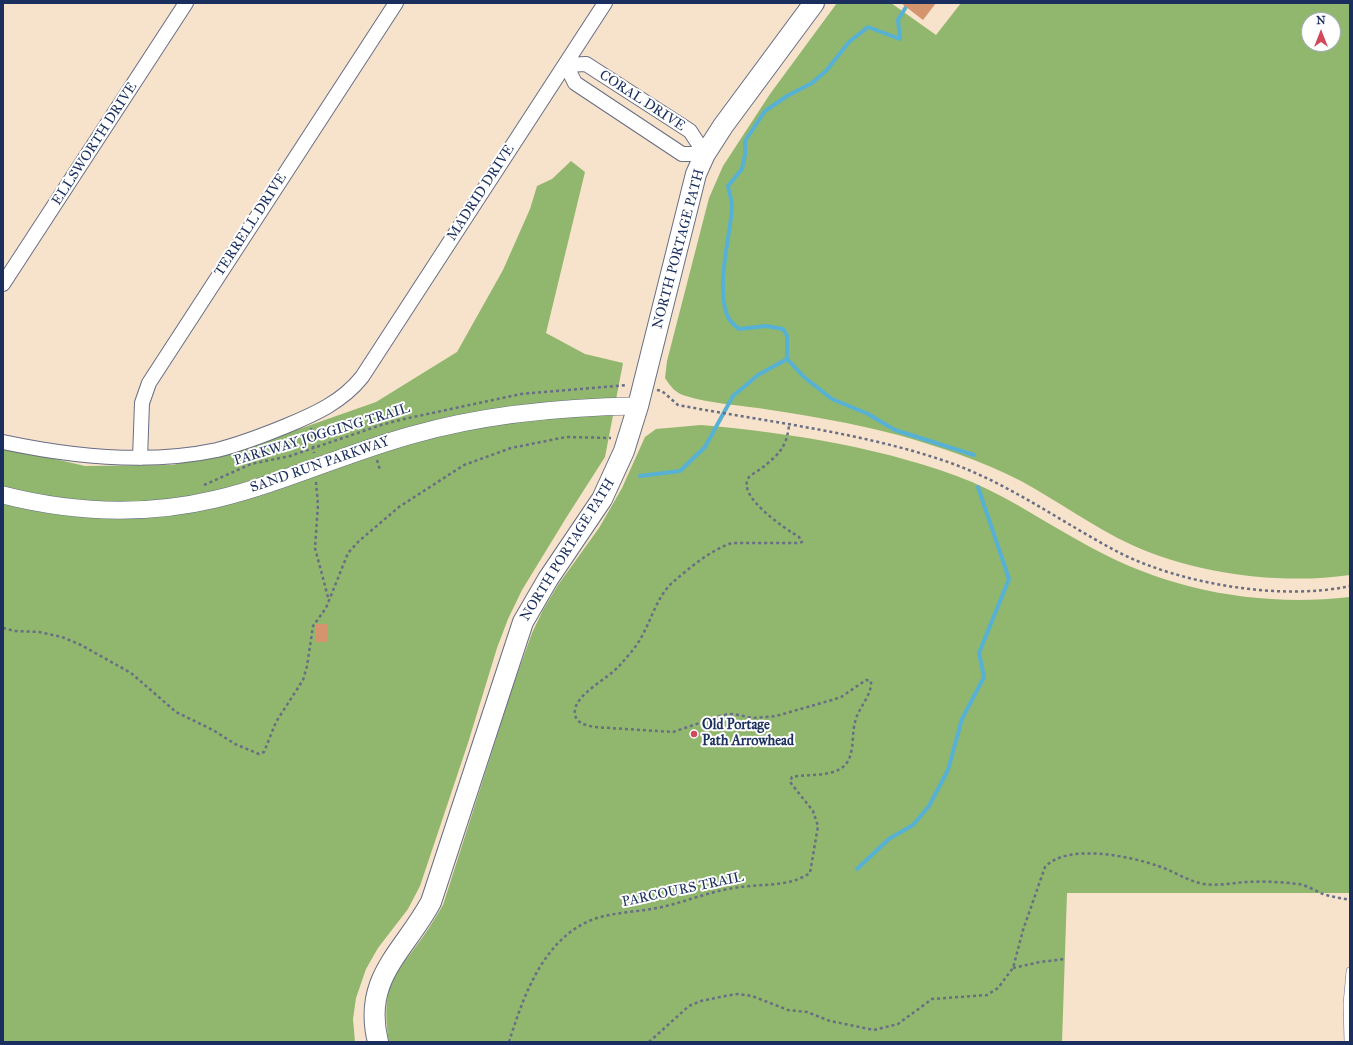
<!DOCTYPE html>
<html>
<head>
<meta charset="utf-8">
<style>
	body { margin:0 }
	#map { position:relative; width:1353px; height:1045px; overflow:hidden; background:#f7e2cb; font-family:"IM FELL Great Primer",serif }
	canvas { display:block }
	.frame { position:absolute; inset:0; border:4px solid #1b2f5e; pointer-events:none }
	.north { position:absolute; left:1301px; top:12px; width:40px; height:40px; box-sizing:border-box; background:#fff; border:1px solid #a4acbf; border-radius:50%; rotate:0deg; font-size:11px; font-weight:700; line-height:16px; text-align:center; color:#1b2f5e }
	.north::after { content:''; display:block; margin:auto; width:14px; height:18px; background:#d1495b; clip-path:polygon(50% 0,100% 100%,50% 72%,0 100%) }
</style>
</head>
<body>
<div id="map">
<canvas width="1353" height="1045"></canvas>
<div class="frame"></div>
<div class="north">N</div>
</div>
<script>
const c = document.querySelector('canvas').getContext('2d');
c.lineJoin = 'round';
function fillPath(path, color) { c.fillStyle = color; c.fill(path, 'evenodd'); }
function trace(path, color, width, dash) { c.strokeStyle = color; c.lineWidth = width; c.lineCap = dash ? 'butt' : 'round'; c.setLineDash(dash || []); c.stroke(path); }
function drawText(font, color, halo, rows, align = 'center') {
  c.font = font + ' "IM FELL Great Primer",serif'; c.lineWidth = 4; c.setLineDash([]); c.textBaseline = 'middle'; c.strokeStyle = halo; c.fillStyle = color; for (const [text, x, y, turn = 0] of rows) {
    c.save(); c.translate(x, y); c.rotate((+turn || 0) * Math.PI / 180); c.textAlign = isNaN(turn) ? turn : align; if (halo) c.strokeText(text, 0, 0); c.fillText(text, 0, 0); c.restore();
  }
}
fillPath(new Path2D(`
	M837,3H891L936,35L961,3H1350V575C1281,585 1195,574 1132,545C1093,527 1058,501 1021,481C982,461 940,447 898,435C853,423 805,415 758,408C735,405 709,403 686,396C675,393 671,387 665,378L667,361L709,198L723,166L770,94ZM1309,20H1333V44H1309Z
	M571,161L585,172L546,333L585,354L623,363L605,457L566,518L522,590L508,619L497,648L468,743L420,886L408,909L378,948L366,969L356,998L353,1019L355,1042H3V447L85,466L173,465L268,440L376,402L457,352L503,270L530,209L537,186L552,179Z
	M701,425C791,433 888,448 972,482C1014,500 1052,527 1092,548C1171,591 1260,607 1350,597V893H1067L1062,1042H389C386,1024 384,1003 391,984C396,971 406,960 414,949C425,935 434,920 443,905L513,686L532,633L543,610L558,585L599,528L622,488L645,437L656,429Z`), '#90b76d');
trace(new Path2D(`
	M906,7L898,20L900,39L868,27L849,42L826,71L812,83L787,96L765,111L745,141V155L742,169L728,186C729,192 732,200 732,207C730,239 716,284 727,315C729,321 734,325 739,329L766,326L783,329L787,336V359L804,377L832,399L868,414L895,430L974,455
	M640,476L680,471L705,447L733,396L758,375L787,359
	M857,869L889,839L913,825L929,806L948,770L962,719L984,677L979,653L1009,579L978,487`), '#57b1d4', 4);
fillPath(new Path2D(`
	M901,3H936L923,20Z
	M315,624H327V642H315Z`), '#d4946e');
const service = new Path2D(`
	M1348,1042L1347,1004L1350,971`);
const minor = new Path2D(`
	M566,65L575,83L682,154H705
	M566,65L586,64L690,131L705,154
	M3,284L186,3
	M3,442C73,457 147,465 217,450C241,444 264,435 286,426C315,414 342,402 362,377L605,3
	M140,458L142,403L149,383L396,3`);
const tertiary = new Path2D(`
	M3,495C74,513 145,516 216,499C283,483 346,453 412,435C485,414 562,407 638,406`);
const secondary = new Path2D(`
	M378,1042C362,978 404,952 431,902L523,622L548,579L602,499L624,451L638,406L696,174L705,154L723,126L814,3`);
trace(service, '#686e84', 8);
trace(minor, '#686e84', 16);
trace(tertiary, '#686e84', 18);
trace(secondary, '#686e84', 22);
trace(new Path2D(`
	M657,390L662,391L678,405C767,422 860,432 945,461C1007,482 1061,522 1118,552C1180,584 1282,601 1350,586
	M311,428L314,453
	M377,460L380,470
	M316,482L318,505L315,548L329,601
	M204,485L251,464L290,456L381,425L404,419L521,394L627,385
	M3,628L15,631L39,632L62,637L81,645L131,673L176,712L213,730L235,744L259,754L264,752L276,722L303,680L307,666L313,626L326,608L348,553L359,541L399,507L464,465L511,448L566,437L611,438
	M1013,968L1040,962L1065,959
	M509,1042C524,994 545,935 597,918C617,912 637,912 657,908C683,903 707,892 734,888C760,883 788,888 810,873L818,826L813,811L790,782L792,777C809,773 840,779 849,759C854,747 852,733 855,722C858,708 872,696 871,681L866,680L841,697L832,700L776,716L753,718L733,714L723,715L673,732L594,727C584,725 573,722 575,709C579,692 609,678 620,665C628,656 637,646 642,636C652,618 657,597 672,583C689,568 711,550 732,543H798L802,542L799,537C786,529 735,496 749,477C752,474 758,471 762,468C779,454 786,448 789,426
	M649,1042L689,1006L701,1001L725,996L738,994L752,996L788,1010L807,1012L830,1021L874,1030L898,1024L932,999L987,995L998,988L1013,968L1023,930L1045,867C1067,843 1130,856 1158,866C1174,871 1187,881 1204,884C1218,886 1232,883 1246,882C1263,881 1281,882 1298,884C1307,885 1315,891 1323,894C1332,897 1341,898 1350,900`), '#686e84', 2.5, [3, 3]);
trace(service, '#fff', 7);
trace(minor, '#fff', 14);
trace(tertiary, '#fff', 17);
trace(secondary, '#fff', 20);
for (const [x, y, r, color] of [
	[694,734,4,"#d1495b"]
]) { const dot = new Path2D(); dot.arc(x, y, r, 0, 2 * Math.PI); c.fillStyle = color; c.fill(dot); trace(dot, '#fff', 1.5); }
drawText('14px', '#1b2f5e', '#fff', [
	["CORAL DRIVE",642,101,33],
	["ELLSWORTH DRIVE",95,144,-57],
	["MADRID DRIVE",481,193,-57],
	["TERRELL DRIVE",251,225,-57],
	["NORTH PORTAGE PATH",679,249,-75],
	["PARKWAY JOGGING TRAIL",322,435,-17],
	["SAND RUN PARKWAY",320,465,-19],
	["NORTH PORTAGE PATH",568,550,-58],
	["PARCOURS TRAIL",683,890,-12]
]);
drawText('bold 14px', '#1b2f5e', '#fff', [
	["Old Portage",702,726],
	["Path Arrowhead",702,742]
], 'left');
</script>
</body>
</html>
